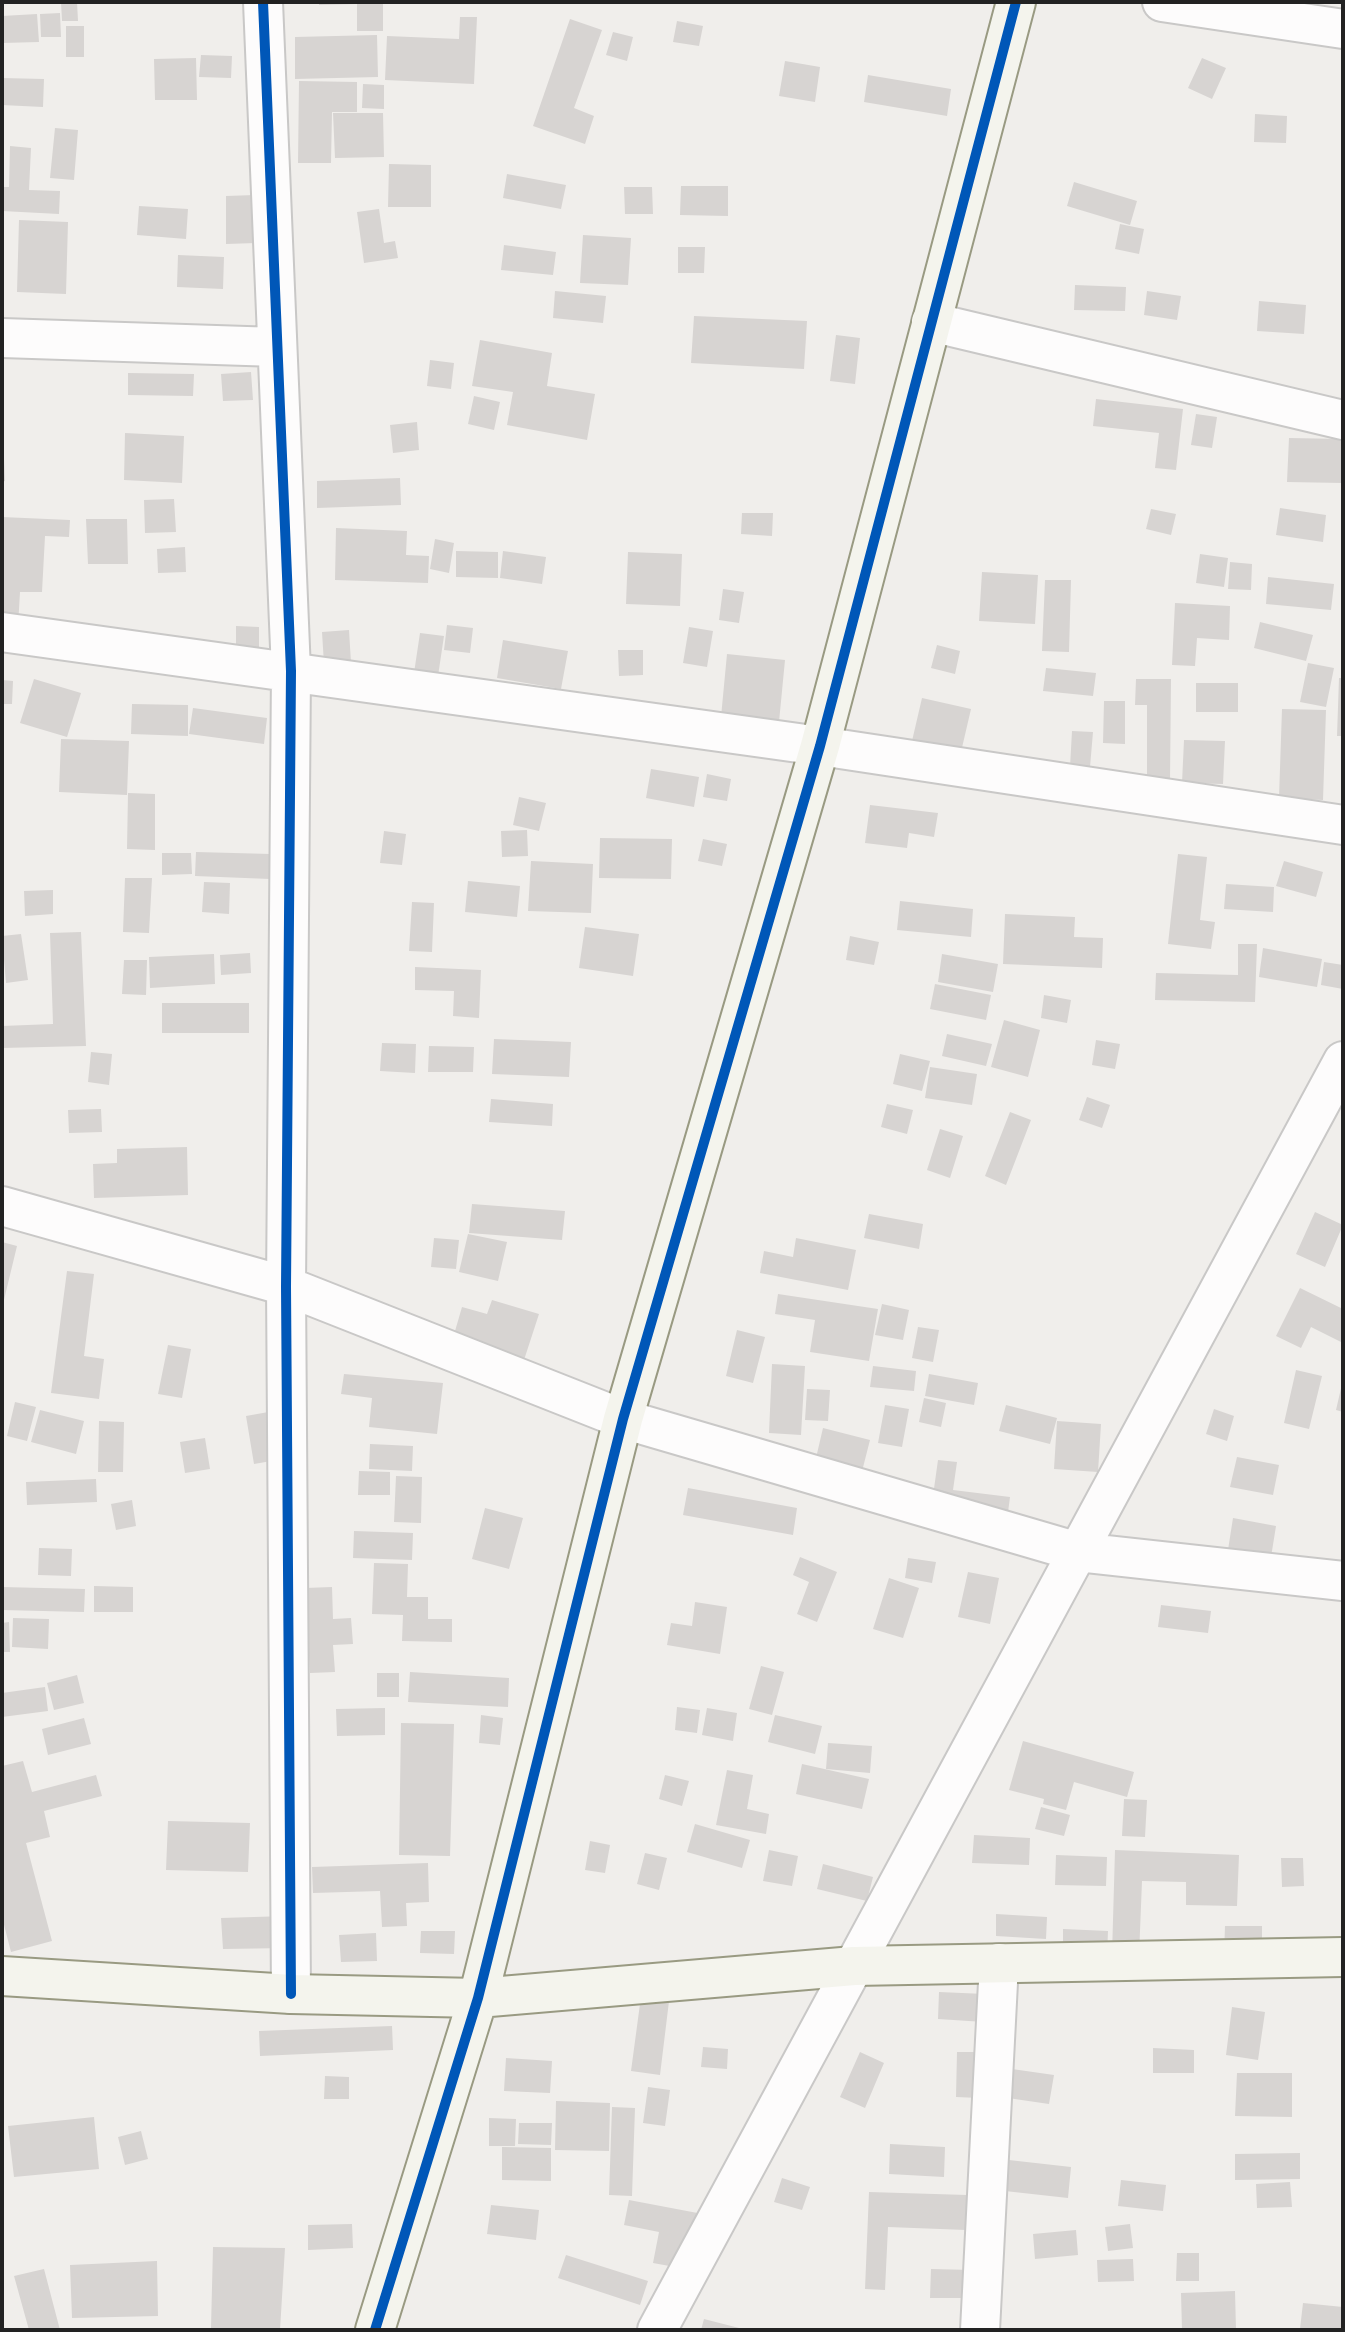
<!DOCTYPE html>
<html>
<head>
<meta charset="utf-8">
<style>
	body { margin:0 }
	#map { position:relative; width:1345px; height:2332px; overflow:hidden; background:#f0eeeb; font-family:"Archivo Narrow",sans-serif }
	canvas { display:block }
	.frame { position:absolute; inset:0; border:4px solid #222; pointer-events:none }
</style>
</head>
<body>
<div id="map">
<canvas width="1345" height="2332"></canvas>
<div class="frame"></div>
</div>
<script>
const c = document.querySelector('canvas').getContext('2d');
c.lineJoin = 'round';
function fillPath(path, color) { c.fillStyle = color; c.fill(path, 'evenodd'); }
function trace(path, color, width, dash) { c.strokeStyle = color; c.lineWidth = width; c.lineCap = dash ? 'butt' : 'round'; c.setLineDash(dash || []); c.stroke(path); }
fillPath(new Path2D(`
	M61,2H77L78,21H62Z
	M319,2H383V31H357V4L319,5Z
	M60,13L61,37H41L40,14Z
	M37,14L39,42L2,43V16Z
	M460,17H477L474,84L385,80L387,36L459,39Z
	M570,19L602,30L574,108L594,116L585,144L533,126Z
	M677,21L703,26L699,46L673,42Z
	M66,26H84V57H66Z
	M613,32L633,37L627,61L606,55Z
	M377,35L378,77L295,79V37Z
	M201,55L232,56L231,78L199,77Z
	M196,58L197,100H155L154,59Z
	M1202,58L1226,68L1212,99L1188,88Z
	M785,61L820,67L815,102L779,96Z
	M868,75L951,89L947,116L864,102Z
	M2,78L44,79L43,107L2,105Z
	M299,81L357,82V112H332L331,163H298Z
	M363,84L384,85V109L362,108Z
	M333,113H383L384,157L335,158Z
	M1255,114L1287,116L1286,143L1254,142Z
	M55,128L78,130L74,180L50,178Z
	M10,146L31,148L29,190L60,191L59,214L2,211V187H9Z
	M389,164L431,165V207H388Z
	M507,174L566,185L561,209L503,198Z
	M1074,182L1137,201L1130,225L1067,206Z
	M681,186H728V216L680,215Z
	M624,187H652L653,214H625Z
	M255,195L256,243L226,244V196Z
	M139,206L188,209L186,239L137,235Z
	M379,209L384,243L395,241L398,258L364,263L357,212Z
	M19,220L68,222L66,294L17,292Z
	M1120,224L1144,229L1139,254L1115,249Z
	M583,235L631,238L628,285L580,283Z
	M504,245L556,252L553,275L501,270Z
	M678,247H705L704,273H678Z
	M178,255L224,257L223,289L177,287Z
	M1075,285L1126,287L1125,311L1074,310Z
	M555,291L606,296L603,323L553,318Z
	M1147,291L1181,296L1177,320L1144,315Z
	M1259,301L1306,305L1304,334L1257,331Z
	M694,316L807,321L804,369L691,363Z
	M836,335L860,338L855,384L830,381Z
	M480,340L552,353L547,386L595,394L587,440L507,425L513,392L472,386Z
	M430,360L454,363L451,389L427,386Z
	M251,372L253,400L223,401L221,374Z
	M128,373L194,374L193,396L128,395Z
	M474,396L500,402L494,430L468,424Z
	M1096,399L1183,409L1176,470L1155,468L1159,433L1093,426Z
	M1196,414L1217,417L1212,448L1191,445Z
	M417,422L419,450L393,453L390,425Z
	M125,433L184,436L182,483L124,480Z
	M1289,438L1343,439V483L1287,482Z
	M2,458H4L5,481L2,482Z
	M400,478L401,505L317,508V481Z
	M174,499L176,532L145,533L144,500Z
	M1280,508L1326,515L1323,542L1276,535Z
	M1151,509L1176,514L1171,535L1146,529Z
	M742,513H773L772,536L741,534Z
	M2,517L70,520L69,537L45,536L42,592H20L18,626L2,625Z
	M86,519H127L128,564H88Z
	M336,528L407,531L406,555L429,556L428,583L335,580Z
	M435,539L454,543L449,573L430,569Z
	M185,547L186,572L158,573L157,549Z
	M456,551L498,552V578L456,577Z
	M503,551L546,557L542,584L500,578Z
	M628,552L682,554L680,606L626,604Z
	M1200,554L1228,558L1224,587L1196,583Z
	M1230,562L1252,564L1251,590L1228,589Z
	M982,572L1038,575L1035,624L979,621Z
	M1268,577L1334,584L1331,610L1266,604Z
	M1045,580H1071L1069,652L1042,651Z
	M723,589L744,592L739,623L719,620Z
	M1175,603L1230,606L1229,640L1197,638L1195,666L1172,665Z
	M1260,622L1313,635L1306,661L1254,648Z
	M447,625L473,628L470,653L444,650Z
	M236,626L259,627V655H236Z
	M689,627L713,631L707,667L683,663Z
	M349,630L351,663L324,664L322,632Z
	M420,633L444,636L438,676L414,673Z
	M503,640L568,651L561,689L497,678Z
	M937,645L960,651L955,674L931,668Z
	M618,650H643V675L619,676Z
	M727,654L785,660L779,722L721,717Z
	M1308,663L1334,668L1326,707L1300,702Z
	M1046,668L1096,673L1093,696L1043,691Z
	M1339,678H1343V736H1337Z
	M34,679L81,693L67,737L20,723Z
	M1136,679H1171L1170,780L1147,779V705H1135Z
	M2,680L13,681L12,704H2Z
	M1196,683H1238V712H1196Z
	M922,698L971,709L961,752L912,741Z
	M1104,701H1125V744L1103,743Z
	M132,704L188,705V736L131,734Z
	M193,708L267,718L264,744L189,734Z
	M1282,709L1326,710L1323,800L1279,798Z
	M1072,731L1093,732L1090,767H1070Z
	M61,739L129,741L127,795L59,792Z
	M1184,740L1225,741L1223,784L1182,783Z
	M651,769L699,777L694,807L646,798Z
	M707,774L731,779L727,801L703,797Z
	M128,793L155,794V850L127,849Z
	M519,797L546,803L539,831L513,825Z
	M870,805L938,813L934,837L909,833L907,848L865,843Z
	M527,830L528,856L502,857L501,831Z
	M384,831L406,834L402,865L380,863Z
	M600,838L672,839L671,879L599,878Z
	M703,839L727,844L722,866L698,861Z
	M196,852L271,854L270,879L195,876Z
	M162,853H191L192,874L162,875Z
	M1178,854L1207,857L1200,920L1215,922L1211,949L1168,944Z
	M531,861L593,864L591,913L528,911Z
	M1284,861L1323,872L1316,897L1276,886Z
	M125,878H152L149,933L123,932Z
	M468,881L520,886L517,917L465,912Z
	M204,882L230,883L229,914L202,912Z
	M1226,884L1274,887L1273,912L1224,909Z
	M53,890V914L25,916L24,891Z
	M900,901L973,909L971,937L897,930Z
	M412,902L434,903L432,952L409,951Z
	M1005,914L1075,917L1074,937L1103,938L1102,968L1003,964Z
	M585,927L639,934L633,976L579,968Z
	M81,932L86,1046L2,1048V1026L53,1024L50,933Z
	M21,934L28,980L6,983L2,936Z
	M850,936L879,942L874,965L846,960Z
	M1238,944H1257L1255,1002L1155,1000L1156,973L1238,975Z
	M1263,948L1322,959L1317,987L1259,977Z
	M250,953L251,973L221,975L220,955Z
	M214,954L215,984L150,988L149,957Z
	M942,954L998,964L993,992L938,982Z
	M124,960H147L146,995L122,994Z
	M1324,962L1343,965V989L1321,985Z
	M415,967L481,970L479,1018L453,1016L454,991L415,990Z
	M935,984L991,995L986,1020L930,1009Z
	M1044,995L1071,1000L1067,1023L1041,1018Z
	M162,1003H249V1033H162Z
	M1004,1020L1040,1030L1028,1077L991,1067Z
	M947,1034L992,1044L986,1066L942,1056Z
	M494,1039L571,1042L569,1077L492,1074Z
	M1096,1040L1120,1044L1115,1069L1092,1065Z
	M382,1043L416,1044L415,1073L380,1071Z
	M429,1046L474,1047L473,1072H428Z
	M91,1052L112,1054L109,1085L88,1082Z
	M900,1054L930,1061L922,1091L893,1084Z
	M930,1067L977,1074L972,1105L925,1098Z
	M1087,1097L1110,1105L1102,1128L1079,1120Z
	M491,1099L553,1104L552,1126L489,1122Z
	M887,1104L913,1110L907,1134L881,1127Z
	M101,1109L102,1132L69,1133L68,1110Z
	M1010,1112L1031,1120L1006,1185L985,1176Z
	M940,1129L963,1136L950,1178L927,1170Z
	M187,1147L188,1195L94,1198L93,1164L117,1163V1149Z
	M472,1204L565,1211L562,1240L469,1233Z
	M1315,1212L1343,1225L1325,1267L1296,1254Z
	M869,1214L923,1224L919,1249L864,1238Z
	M468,1234L507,1242L498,1281L459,1272Z
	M434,1238L459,1240L456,1269L431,1267Z
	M796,1238L856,1250L848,1290L760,1273L764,1251L793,1257Z
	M2,1242L17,1246L3,1304H2Z
	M67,1271L94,1274L84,1356L104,1359L99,1399L51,1393Z
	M1300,1288L1343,1309V1343L1311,1327L1301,1348L1276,1336Z
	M778,1294L878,1309L869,1361L810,1352L815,1320L775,1314Z
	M492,1300L539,1314L524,1360L453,1338L462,1307L487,1314Z
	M882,1304L909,1310L903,1340L875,1335Z
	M918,1327L939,1330L933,1362L912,1358Z
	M737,1330L765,1337L753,1383L726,1376Z
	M168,1345L191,1349L182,1398L158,1394Z
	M772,1364L805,1366L801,1435L769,1433Z
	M873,1366L916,1371L914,1391L870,1387Z
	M1296,1370L1322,1376L1309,1429L1284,1423Z
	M344,1374L443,1383L437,1434L369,1427L372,1398L341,1394Z
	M929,1374L978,1383L974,1405L925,1396Z
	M1342,1384H1343V1412L1336,1410Z
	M807,1389L830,1390L828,1421L805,1420Z
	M924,1398L946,1403L941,1427L919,1422Z
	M15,1402L36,1407L27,1441L7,1436Z
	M885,1405L909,1409L902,1447L878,1443Z
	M1006,1405L1057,1418L1050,1444L999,1431Z
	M1214,1409L1234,1416L1227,1441L1206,1434Z
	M40,1410L84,1421L76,1454L31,1442Z
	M274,1411L283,1459L254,1464L246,1416Z
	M99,1421L124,1422L123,1472H98Z
	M1057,1421L1101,1424L1098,1472L1054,1469Z
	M823,1428L870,1440L858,1487L812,1475Z
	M205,1438L210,1469L185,1473L180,1442Z
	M370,1444L413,1446L412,1471L369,1469Z
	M1237,1457L1279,1465L1273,1495L1230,1487Z
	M938,1460L957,1462L953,1490L1010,1497L1007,1520L931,1510Z
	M359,1471L390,1472V1495H358Z
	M396,1476L422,1477L421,1523L394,1522Z
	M96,1479L97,1502L27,1505L26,1482Z
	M688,1488L797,1508L793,1535L683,1515Z
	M132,1500L136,1526L116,1530L111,1504Z
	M485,1508L523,1518L509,1569L472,1559Z
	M1233,1518L1276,1526L1268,1576L1225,1569Z
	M354,1531L413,1533L412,1560L353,1558Z
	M39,1548L72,1549L71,1576L38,1575Z
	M800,1557L837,1572L817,1622L797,1614L809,1582L793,1575Z
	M908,1558L936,1562L932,1583L905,1578Z
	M374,1563L408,1564L407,1597H428V1619H452V1642L402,1641L403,1615L372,1614Z
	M968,1572L999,1578L990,1624L958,1617Z
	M889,1578L919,1588L903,1638L873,1629Z
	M94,1586L133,1587V1612H94Z
	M2,1587L85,1589L84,1612L2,1610Z
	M332,1587L333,1619L351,1618L353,1644L333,1645L335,1672L310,1673L305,1588Z
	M695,1602L727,1607L720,1654L667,1645L671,1623L692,1626Z
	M1161,1605L1211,1611L1208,1633L1158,1627Z
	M13,1618L49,1619L48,1649L12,1647Z
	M9,1622L10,1652H2V1623Z
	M761,1666L784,1672L772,1715L749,1709Z
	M410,1672L509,1678L508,1707L408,1702Z
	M377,1673H399V1697H377Z
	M77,1675L84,1703L54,1710L47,1683Z
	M45,1687L48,1711L2,1717V1693Z
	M677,1707L700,1710L697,1733L675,1730Z
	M385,1708V1735L337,1736L336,1709Z
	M707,1708L737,1713L733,1741L702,1735Z
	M481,1715L503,1718L500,1745L479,1743Z
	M775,1715L822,1726L815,1754L768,1742Z
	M84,1718L91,1744L48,1755L42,1729Z
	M401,1723L454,1724L450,1856L399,1855Z
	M1023,1741L1134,1772L1127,1797L1074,1782L1066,1810L1043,1804L1044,1799L1009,1790Z
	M828,1743L872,1746L870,1773L826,1769Z
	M23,1761L32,1792L96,1775L102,1796L44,1811L50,1837L26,1843L52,1941L11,1952L2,1917V1766Z
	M802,1764L869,1779L862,1809L796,1794Z
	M727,1770L753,1775L747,1809L769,1814L766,1834L716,1825Z
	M665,1775L689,1781L682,1806L659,1799Z
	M1124,1799L1147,1800L1145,1837L1122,1836Z
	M1041,1807L1070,1815L1064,1836L1035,1829Z
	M168,1821L250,1823L248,1872L166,1870Z
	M695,1824L750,1840L742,1868L687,1852Z
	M974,1835L1030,1838L1029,1865L972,1863Z
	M590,1841L610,1845L605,1873L585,1870Z
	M769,1850L798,1856L792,1886L763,1881Z
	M1115,1850L1239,1855L1237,1906L1186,1905V1882L1142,1881L1139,1956L1112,1955Z
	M645,1853L667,1858L659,1890L637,1884Z
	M1056,1855L1107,1857L1106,1886L1055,1885Z
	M1281,1858H1303L1304,1886L1282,1887Z
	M428,1863L429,1902L406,1903L407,1926L382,1927L380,1891L313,1893L312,1867Z
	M823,1864L873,1877L867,1901L817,1889Z
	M996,1914L1047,1917L1046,1939L996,1936Z
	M287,1916L288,1948L223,1949L221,1918Z
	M1225,1926H1262V1956H1224Z
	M1063,1929L1108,1931L1107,1956L1063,1955Z
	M421,1931H455L454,1954L420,1953Z
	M376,1933L377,1961L341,1962L339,1935Z
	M642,1989L670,1993L660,2075L631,2071Z
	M939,1992L985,1994L984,2022L938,2019Z
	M1232,2007L1265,2012L1258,2060L1226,2055Z
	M392,2026L393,2050L260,2056L259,2031Z
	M703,2047L728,2049L727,2069L701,2067Z
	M1153,2048L1194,2050V2073H1153Z
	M860,2052L884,2063L865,2108L840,2097Z
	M957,2052H980L979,2098L956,2097Z
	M506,2058L552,2061L550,2093L504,2091Z
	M1005,2068L1054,2075L1049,2104L1001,2097Z
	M1237,2073H1292V2117L1235,2116Z
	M325,2076L349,2077V2099H324Z
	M648,2087L670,2090L665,2126L643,2123Z
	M556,2101L610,2103L609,2151L555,2150Z
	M612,2107L635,2108L632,2196L609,2195Z
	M94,2117L99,2169L14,2177L8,2126Z
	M489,2118L516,2119L515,2146H489Z
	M519,2123H552L551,2145L518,2144Z
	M141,2131L148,2159L125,2165L118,2137Z
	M890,2144L945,2147L944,2177L889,2174Z
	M502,2147L551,2148V2181L502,2180Z
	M1300,2153V2179L1235,2180V2154Z
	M1000,2159L1071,2167L1068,2198L996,2190Z
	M782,2178L810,2187L802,2210L774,2202Z
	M1121,2180L1166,2185L1163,2211L1118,2206Z
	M1290,2182L1292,2207L1257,2208L1256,2184Z
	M869,2192L967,2195L966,2230L888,2227L885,2290L865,2289Z
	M629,2200L708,2215L697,2271L653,2263L659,2232L624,2225Z
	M491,2205L539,2210L536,2240L487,2234Z
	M352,2224L353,2248L308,2250V2225Z
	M1130,2224L1133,2248L1108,2251L1105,2227Z
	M1076,2230L1078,2255L1035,2259L1033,2234Z
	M213,2247L285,2248L280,2330L211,2328Z
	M1177,2253H1199V2281H1176Z
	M566,2255L648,2281L640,2305L558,2278Z
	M1133,2259L1134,2281L1098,2282L1097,2260Z
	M157,2261L158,2316L72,2318L70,2265Z
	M44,2269L60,2330H29L14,2276Z
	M931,2269L973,2270L972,2298H930Z
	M1235,2291L1236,2330H1182L1181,2293Z
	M1303,2303L1343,2307V2330L1300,2329Z
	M704,2319L743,2329V2330H701Z`), '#d7d4d2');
const street = new Path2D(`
	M263,2L291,671L286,1286L291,1994
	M1162,2L1343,29
	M931,322L1343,420
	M2,338L277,347
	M2,632L820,746L1343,825
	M2,1206L286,1286L623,1419L1078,1552L1343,1581
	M657,2330L1343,1061
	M980,2330L999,1963`);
const secondary = new Path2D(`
	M2,1976L291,1994L478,1998L854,1966L1343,1957
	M375,2330L478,1998L623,1419L820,746L1016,2`);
trace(street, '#c9c8c7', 42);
trace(secondary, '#999a82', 42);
trace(street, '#fdfcfc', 38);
trace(secondary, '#f4f4ed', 38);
trace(new Path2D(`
	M263,2L291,671L286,1286L291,1994
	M375,2330L478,1998L623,1419L820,746L1016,2`), '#0057b8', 10);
</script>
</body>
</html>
